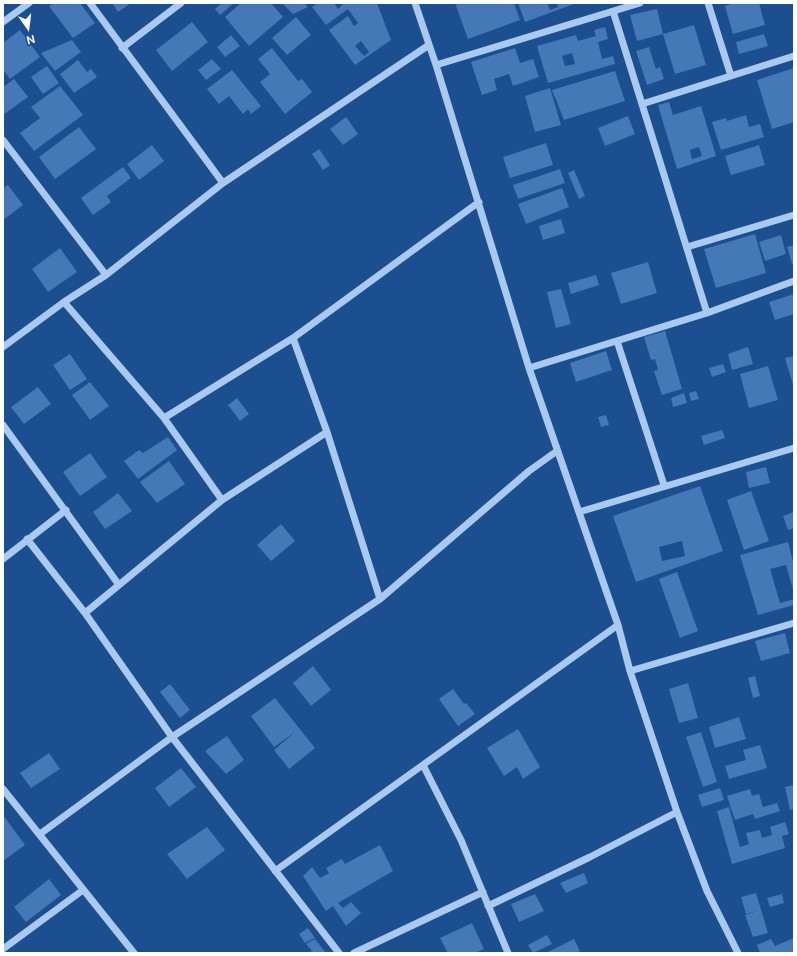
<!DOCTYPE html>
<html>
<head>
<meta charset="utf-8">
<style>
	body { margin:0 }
	#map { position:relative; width:797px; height:956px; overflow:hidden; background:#1b4f8f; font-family:"Public Sans",sans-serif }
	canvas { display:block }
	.frame { position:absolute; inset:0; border:4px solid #fff; pointer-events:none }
	.north { position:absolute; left:8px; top:8px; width:40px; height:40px; -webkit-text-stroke:3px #1b4f8f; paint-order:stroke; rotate:166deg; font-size:11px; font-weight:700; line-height:16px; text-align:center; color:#fff }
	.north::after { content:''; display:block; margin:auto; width:14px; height:18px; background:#fff; clip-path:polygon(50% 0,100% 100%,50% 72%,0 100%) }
</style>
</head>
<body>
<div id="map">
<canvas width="797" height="956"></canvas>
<div class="frame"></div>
<div class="north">N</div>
</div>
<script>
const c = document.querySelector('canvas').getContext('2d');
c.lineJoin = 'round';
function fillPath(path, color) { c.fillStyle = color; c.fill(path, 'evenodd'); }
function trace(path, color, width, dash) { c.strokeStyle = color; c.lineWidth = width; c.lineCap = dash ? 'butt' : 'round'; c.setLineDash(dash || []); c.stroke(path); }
fillPath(new Path2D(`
	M54,3H80L95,23L73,38L49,6Z
	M112,3H131L118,12Z
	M222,3H234L220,15L215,9Z
	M241,3H271L283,17L249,46L225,17Z
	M282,3H304L308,7L293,14Z
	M318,3H334L338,9L343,4L342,3H377L391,40L355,65L329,30L348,16L354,26L358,23L348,9L326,25L312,7ZM361,41L369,52L364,56L355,46Z
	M455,3H514L520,20L468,39Z
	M518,3H547L550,10L558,7L557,3L574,4L525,22Z
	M734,3H759L765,25L733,34L725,6Z
	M657,9L663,34L637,41L630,15Z
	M296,17L311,35L287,55L272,38Z
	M192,22L208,42L172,71L156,50Z
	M694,25L706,65L675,74L663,34Z
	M605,27L608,39L598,42L602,59L613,56L615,64L548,83L537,46L576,35L578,41L596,36L594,30ZM572,53L575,64L565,66L562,56Z
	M20,30L40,57L10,79L3,70V43Z
	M764,34L768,46L739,54L736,42Z
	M231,35L240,46L225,57L217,47Z
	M72,40L81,52L55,71L41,53Z
	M649,47L656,69L660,67L664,79L647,85L636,51Z
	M272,48L298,81L302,79L312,92L285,114L260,82L270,74L258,59Z
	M515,48L520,63L533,59L539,77L513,86L509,74L494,79L497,90L482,95L471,62Z
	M212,59L221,69L206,80L198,70Z
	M78,60L87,72L91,69L97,77L74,93L60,74Z
	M47,66L59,83L43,94L31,77Z
	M794,68V122L772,129L757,80Z
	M232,70L261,106L251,114L248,109L243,114L229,96L219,104L207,89Z
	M615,71L625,101L564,120L552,90Z
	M14,79L28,97L3,115V87Z
	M60,86L83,115L34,151L20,133L40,118L31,107Z
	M550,88L561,125L535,132L525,96Z
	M669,102L673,115L701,106L716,156L677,169L658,105ZM699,147L702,156L692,159L690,150Z
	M746,115L749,127L760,124L764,137L721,150L712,122L726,118L727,121Z
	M628,116L635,134L605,146L598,128Z
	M346,117L358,134L343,145L330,129Z
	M79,127L96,149L55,179L39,157Z
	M546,143L553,165L510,178L503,157Z
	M152,145L164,161L139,180L127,164Z
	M759,145L765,165L731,175L725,156Z
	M319,149L330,165L323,170L312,154Z
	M123,167L131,178L107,196L111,202L93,215L81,198Z
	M560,169L565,183L518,199L513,185Z
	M574,170L585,196L579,199L568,173Z
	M8,185L23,205L3,220V188Z
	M562,188L569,207L526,224L518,204Z
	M561,219L565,233L543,240L539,226Z
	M755,234L766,273L716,288L704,249Z
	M781,235L786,254L765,261L759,242Z
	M794,245V263L792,264L787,247Z
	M60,248L77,272L48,292L32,269Z
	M648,262L657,293L621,304L611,273Z
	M596,275L599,285L571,294L568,283Z
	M561,289L571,324L556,328L547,292Z
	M794,294V314L775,320L769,302Z
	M665,331L682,389L662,395L654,371L658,370L655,359L651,360L644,337Z
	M748,347L753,364L732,370L728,354Z
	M606,351L612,370L576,382L570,363Z
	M70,354L87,379L70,390L53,365Z
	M794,356V388L785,358Z
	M723,364L726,372L712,377L709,368Z
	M768,366L778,400L749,408L740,374Z
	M90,382L109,406L90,420L72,395Z
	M38,387L51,404L24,424L11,407Z
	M696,391L699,399L691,401L689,393Z
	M684,393L687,403L673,407L671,398Z
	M237,398L249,414L240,421L228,405Z
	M606,415L609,425L601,427L598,417Z
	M722,430L725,438L704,445L701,436Z
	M168,437L177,450L138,479L124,461L139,450L143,453Z
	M90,453L107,477L80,496L63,472Z
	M169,461L185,484L157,503L140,482Z
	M766,467L770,483L749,488L746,472Z
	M700,486L723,551L636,582L613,516ZM682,541L685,556L662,561L659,547Z
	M751,491L769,541L744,550L727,500Z
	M118,493L132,511L105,529L93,512Z
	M794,512V528L788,530L783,516Z
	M281,524L295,541L271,561L257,545Z
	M788,542L794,565V593L786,565L770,569L780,603L794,599V605L758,615L740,555Z
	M677,572L698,631L680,638L659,579Z
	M785,633L790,653L761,661L755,641Z
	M313,666L331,690L311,706L293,683Z
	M755,676L760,696L753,698L748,678Z
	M688,683L698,718L679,723L669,689Z
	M170,684L190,710L180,718L160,692Z
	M453,689L464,704L466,703L475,714L458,726L439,699Z
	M275,698L315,748L289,769L274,750L295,732L274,747L251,716Z
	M739,717L746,739L715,748L709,727Z
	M518,729L540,767L523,779L517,767L504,776L487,748Z
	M701,732L717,782L703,787L686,737Z
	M227,736L244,760L226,774L205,751Z
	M760,745L767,768L729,779L725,766L746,760L743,750Z
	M49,753L60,769L31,788L20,773Z
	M181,768L196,787L169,807L155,788Z
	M794,785V809L790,810L785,787Z
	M720,788L724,800L702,807L698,795Z
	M750,789L752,796L759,794L763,807L777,803L780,811L755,819L753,814L735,820L727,796Z
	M729,807L740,847L749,844L746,833L760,830L762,838L772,835L770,827L785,822L789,834L782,836L785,848L732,864L717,811Z
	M3,815L25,845L3,861Z
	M207,827L225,850L187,879L167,854Z
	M380,845L393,871L338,903L343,908L351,902L361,913L346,926L333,906L326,911L303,876L312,867L320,878L329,873L326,868L342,859L345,864Z
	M584,873L588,883L566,893L560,883Z
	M49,879L61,895L26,922L14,907Z
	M756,893L768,933L753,937L745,915L757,911L746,914L741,897Z
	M535,894L544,911L519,922L511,904Z
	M782,894L784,903L770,907L767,898Z
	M472,923L484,949L475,953H448L440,938Z
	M308,928L315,938L305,943L299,934Z
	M547,935L552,944L533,953L528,945Z
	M794,938V951L789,953H760L757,945L771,939L775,946Z
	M315,939L326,953H307L312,951L306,944Z
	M574,939L580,951L576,953H546Z`), '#4478b7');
trace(new Path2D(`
	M90,3L223,183
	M415,3L436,65L529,368L618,625L630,671L677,812L707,891L738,953
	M708,3L731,76
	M613,11L707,313
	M3,22L29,3
	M122,48L181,3
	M436,65L640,3
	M642,104L794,56
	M3,140L106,275
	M687,247L794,215
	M64,302L164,418L222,500
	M293,338L327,432L380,599
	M617,341L664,485
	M3,347L64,302L106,275L223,183L429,45
	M529,368L707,313L794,281
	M164,418L293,338L479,202
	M3,425L119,585
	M579,512L794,448
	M27,539L85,613L172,737L339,953
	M3,559L66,510
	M85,613L222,500L327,432
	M630,671L794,623
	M423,765L461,840L508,953
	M3,789L134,953
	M40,834L172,737L380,599L529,471L557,451
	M275,871L618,625
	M488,906L590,857L677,812
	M3,949L83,890
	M354,953L483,892`), '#a9c9ee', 7);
</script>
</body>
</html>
